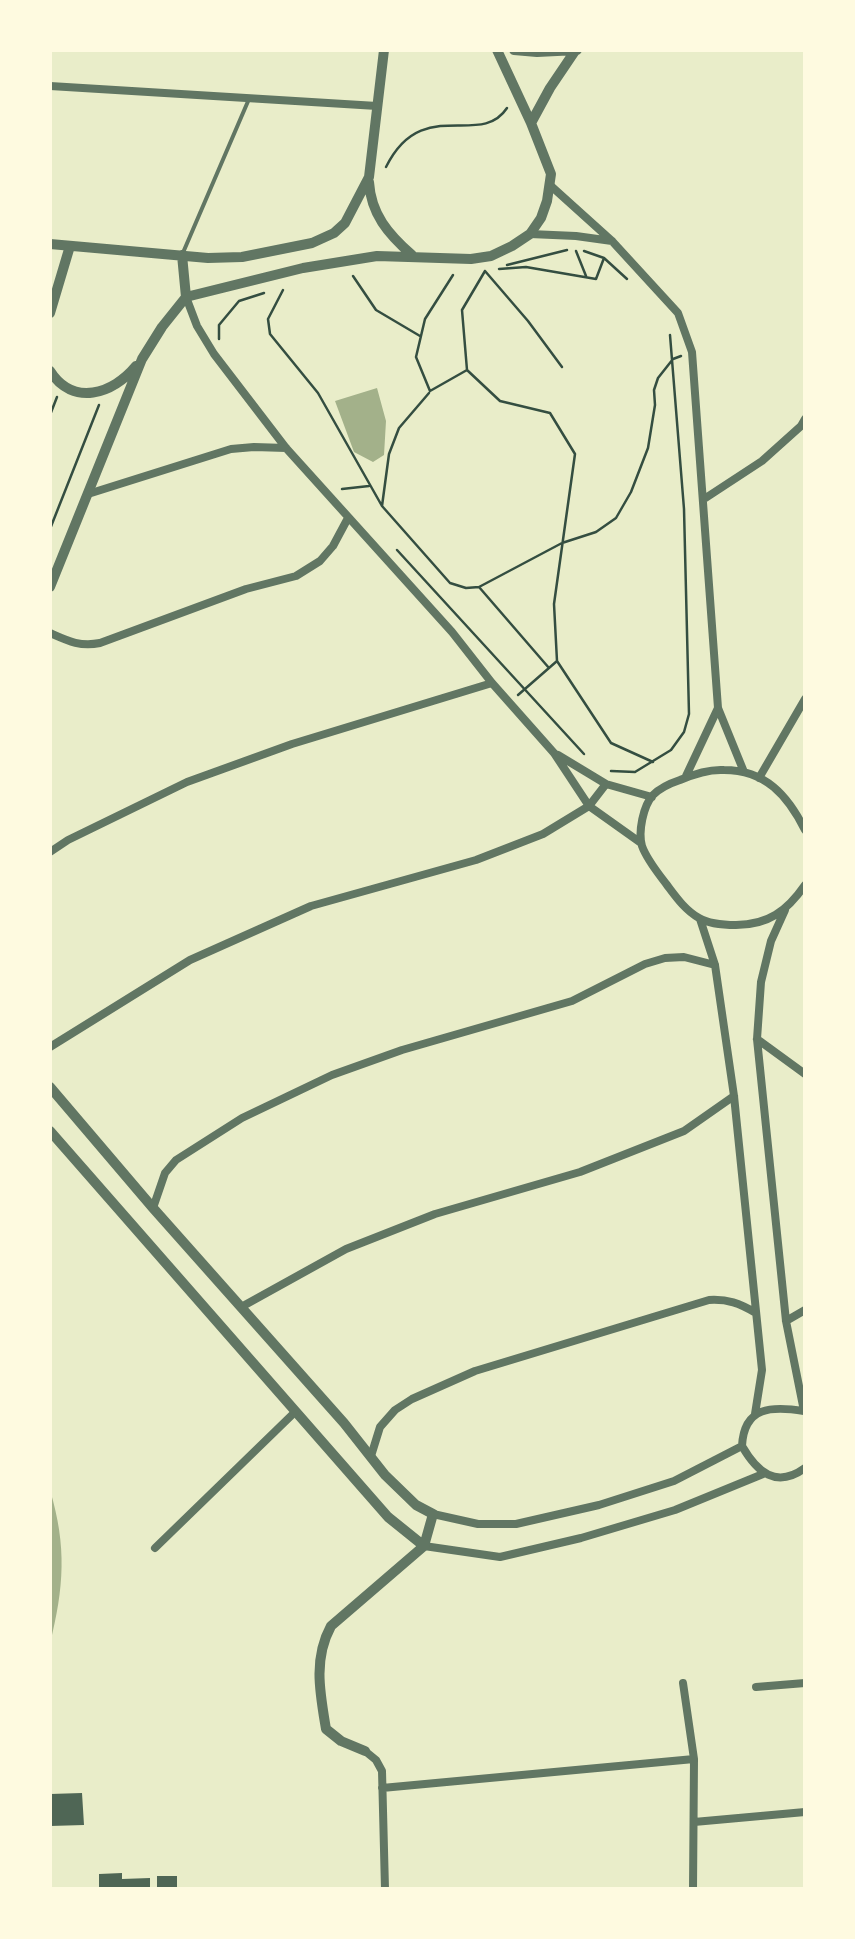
<!DOCTYPE html>
<html>
<head>
<meta charset="utf-8">
<style>
	body { margin:0 }
	#map { position:relative; width:855px; height:1939px; overflow:hidden; background:#e9edc9; font-family:"Work Sans",sans-serif }
	canvas { display:block }
	.frame { position:absolute; inset:0; border:52px solid #fefae0; pointer-events:none }
</style>
</head>
<body>
<div id="map">
<canvas width="855" height="1939"></canvas>
<div class="frame"></div>
</div>
<script>
const c = document.querySelector('canvas').getContext('2d');
c.lineJoin = 'round';
function fillPath(path, color) { c.fillStyle = color; c.fill(path, 'evenodd'); }
function trace(path, color, width, dash) { c.strokeStyle = color; c.lineWidth = width; c.lineCap = dash ? 'butt' : 'round'; c.setLineDash(dash || []); c.stroke(path); }
fillPath(new Path2D(`
	M377,388L386,421L384,455L373,462L354,452L335,401Z
	M50,1490C67,1547 64,1587 50,1644Z`), '#a3b18a');
fillPath(new Path2D(`
	M82,1793L84,1825L50,1826V1794Z
	M122,1873V1879L150,1878V1889H99V1874Z
	M157,1876H177V1889H157Z`), '#4f6655');
trace(new Path2D(`
	M386,167C422,94 480,149 507,108
	M576,251L586,276
	M584,251L604,258L627,279
	M507,265L567,250
	M499,269L526,267L596,279L604,258
	M485,271L462,310L467,370L500,401L550,413L575,454L554,604L557,661L611,743L653,762
	M485,271L528,321L562,367
	M453,275L425,319L416,357L430,391L467,370
	M353,276L376,310L420,336
	M283,290L268,319L270,334L318,393L382,506L450,583L466,588L479,587L562,543L596,532L616,518L631,492L648,448L655,405L654,390L658,378L673,359L681,356
	M219,339V325L239,301L264,293
	M50,415L57,397
	M342,489L369,486
	M382,506L389,454L399,428L429,393
	M50,529L99,405
	M397,550L584,754
	M479,587L549,668
	M518,695L557,661
	M611,771L635,772L671,750L684,732L689,714L684,509L670,335`), '#344e41', 2.5);
trace(new Path2D(`
	M182,255L249,99`), '#617663', 4);
trace(new Path2D(`
	M50,86L377,106
	M551,186L612,241L678,313L692,352L718,708L744,772
	M530,234L576,236L612,241
	M186,297L197,326L214,354L286,448L452,632L492,683L554,753L589,806L641,843
	M88,494L231,449L254,447L286,448
	M704,499L762,461L801,426L805,419
	M50,633C68,641 80,647 100,643L246,589L296,576L320,561L333,546L348,518
	M558,755L606,784L652,797
	M686,776L718,708
	M759,778L805,699
	M805,830C788,796 766,770 724,770C709,769 694,774 680,780C671,783 660,788 653,795C643,806 638,832 642,846C647,860 658,873 667,885C676,897 685,910 699,918C709,924 724,925 736,925C768,925 787,911 805,885
	M50,852L68,840L187,782L292,744L492,683
	M785,910L771,941L761,982L757,1039L786,1321L804,1411
	M700,919L715,965L734,1096L762,1370L755,1414
	M757,1039L805,1074
	M50,1047L190,960L311,906L476,860L543,834L589,806L606,784
	M153,1208L165,1173L176,1160L242,1118L332,1075L402,1050L572,1001L645,964L665,958L684,957L715,965
	M243,1306L346,1249L435,1214L580,1172L684,1131L734,1096
	M786,1321L805,1310
	M804,1411C772,1406 744,1406 742,1446C757,1472 776,1489 805,1468
	M371,1456L380,1427L395,1410L412,1399L475,1371L709,1300C728,1299 739,1303 756,1313
	M433,1514L478,1524H516L599,1505L674,1481L742,1446
	M424,1546L500,1557L581,1538L675,1510L763,1474
	M155,1548L295,1412
	M683,1683L694,1759L693,1889
	M756,1687L805,1683
	M365,1751L376,1760L382,1771L385,1889
	M382,1788L694,1759
	M694,1822L805,1812`), '#617663', 8);
trace(new Path2D(`
	M514,50L537,52L577,50
	M531,123L550,88L575,51
	M369,182C371,214 388,234 412,255
	M50,244L208,258L242,257L312,243L334,233L345,223L369,177L384,50
	M182,255L186,297
	M50,313L70,246
	M50,371C73,407 113,394 136,366
	M50,587L142,359L162,327L186,297L303,268L377,256L471,259L491,256L512,246L530,234L541,218L547,201L551,174L531,123L497,50
	M50,1087L153,1208L344,1423L385,1475L416,1505L433,1514L424,1546L331,1626C313,1659 320,1693 326,1729L341,1741L365,1751
	M50,1131L388,1517L424,1546`), '#617663', 10);
</script>
</body>
</html>
